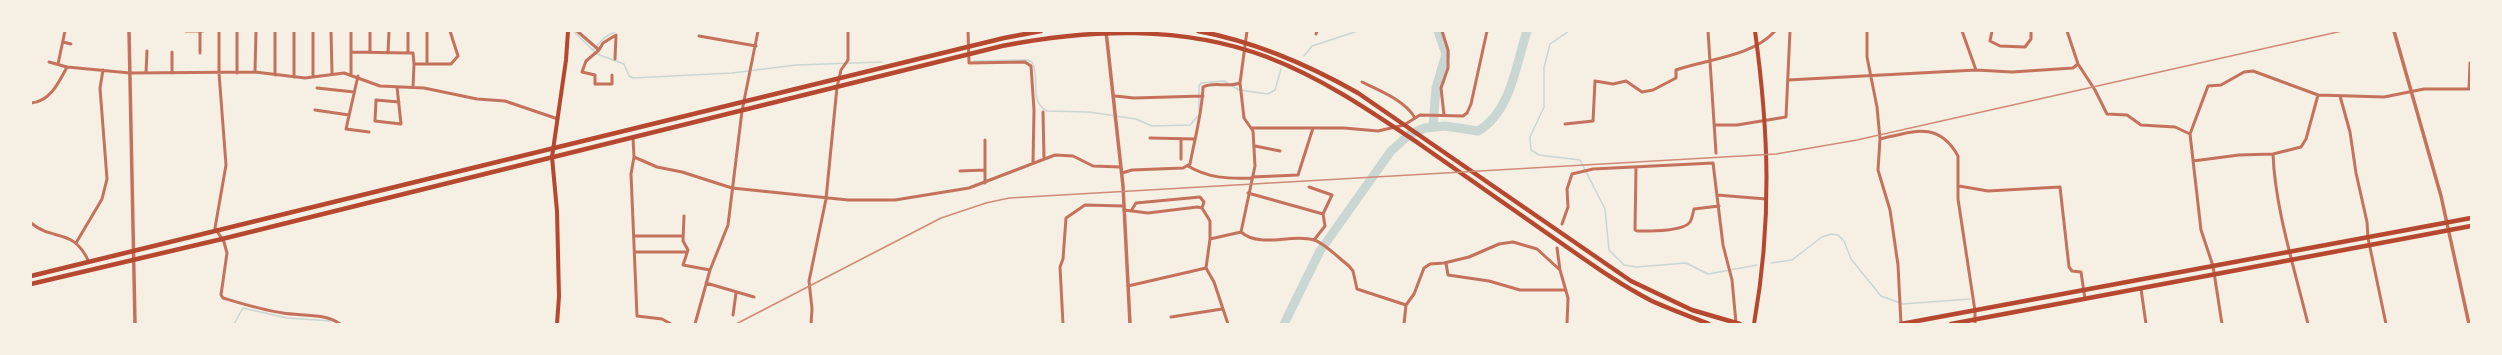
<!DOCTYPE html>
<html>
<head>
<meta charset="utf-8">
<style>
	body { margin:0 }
	#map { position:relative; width:2502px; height:355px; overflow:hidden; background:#f6efe4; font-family:"Nunito Sans",sans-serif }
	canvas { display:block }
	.frame { position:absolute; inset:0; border:32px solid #f6efe4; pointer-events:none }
</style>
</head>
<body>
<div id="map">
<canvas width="2502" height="355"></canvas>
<div class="frame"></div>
</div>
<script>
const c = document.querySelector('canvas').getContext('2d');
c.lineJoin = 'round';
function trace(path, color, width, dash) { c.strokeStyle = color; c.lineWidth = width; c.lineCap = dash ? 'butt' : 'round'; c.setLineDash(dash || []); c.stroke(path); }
trace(new Path2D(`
	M573,31L597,54L624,64L629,76L633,78L732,73L796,65L882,62
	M1569,31L1550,44L1544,68V107L1530,137L1531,150L1539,155L1580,160L1605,209L1609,250L1624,265L1636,267L1686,263L1708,274L1757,265
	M593,50L604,38L616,31
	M1304,56L1312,46L1358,31
	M974,61L1027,60L1032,62C1041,78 1028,101 1047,111L1089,112L1136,119L1152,126L1190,125L1198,116
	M1199,111V86L1201,83L1224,81L1239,90L1268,94L1275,90L1281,69
	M1771,263L1792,260L1822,237L1831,234L1838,235L1844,241L1851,259L1881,296L1903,304L1970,299
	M234,324L243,308L287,318L332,321`), '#c9d6d2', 1.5);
trace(new Path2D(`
	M1433,126L1436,88L1446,54L1438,31
	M1284,324L1320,251L1391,151L1410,134L1425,128L1445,126L1478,131C1511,112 1516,64 1527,31`), '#c9d6d2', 9);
trace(new Path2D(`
	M186,31H203
	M200,31V53
	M219,31V73L226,165L215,228L224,242L227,253L221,295L223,298C243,304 262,310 283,313C301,316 326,313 340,324
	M331,31L332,73
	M577,31L599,50L603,43L616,35L615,59
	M968,31L969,63L1025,62L1031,66L1034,110L1033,163
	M1442,31L1448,50V68L1441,88L1444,115
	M1708,31L1716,153
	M1867,31V57L1877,107L1880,139L1878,170L1890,210L1898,265L1901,324
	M1962,31L1976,70
	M1992,31L1990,41L2000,46L2025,47L2031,39V31
	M2067,31L2078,64L2095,90L2107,114L2127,115L2141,125L2175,127L2190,134
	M1316,34L1317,31
	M699,36L756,46
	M63,42L71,44
	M599,50L586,61L582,72L595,75V84H612V75
	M172,52V73
	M351,52V31
	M370,52V31
	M388,53L389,31
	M408,53H413L414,64H451L458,56L450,31
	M49,62L67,67
	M58,64L65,31
	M427,64V31
	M255,72L256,31
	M146,73L147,51
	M237,73V31
	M351,74V52L408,53V31
	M275,75V31
	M313,76V31
	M358,76L346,129L369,132
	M294,77V31
	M1788,80L1976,70L2012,72L2073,68L2078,64
	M1362,82C1379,90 1406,101 1415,118
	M397,87L401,124L375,121L376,100L399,102
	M413,87L414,64
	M317,88L354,92
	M2469,89L2470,63
	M1115,96L1134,98L1203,96
	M2340,96L2350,132L2356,173L2367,222L2368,238L2386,324
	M31,103C50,102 59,82 67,67L130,73L255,72L305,78L344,73L380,86L424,88L477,99L505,101L558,119
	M315,110L349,115
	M1043,112L1044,158
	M1565,124L1593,121L1595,81L1613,84L1626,81L1642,92L1653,90L1676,78V70C1707,59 1752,57 1775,31
	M1715,125H1737L1786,117L1790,31
	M1251,128H1344L1378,131L1404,125L1420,115L1463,116L1467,113L1471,104L1487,31
	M633,138L634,157L657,167L682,172L732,188L848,200H895L969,188L1055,155L1073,156L1093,166L1120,167
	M1150,138L1194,139
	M1181,139V159
	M1880,139C1912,132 1938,120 1958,156V199L1975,311V324
	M985,140V183
	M1255,146L1280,151
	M2273,154C2275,209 2295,270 2308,324
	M634,157L631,174L637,316L662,319L671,324
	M2193,161L2239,155L2273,154L2301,147L2306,139L2318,95
	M1188,166C1208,178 1228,179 1252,178
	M1636,168L1635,230L1637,231C1648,231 1683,232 1690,222C1692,219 1693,213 1694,209L1719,206
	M960,171L985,170
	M1122,173L1132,170L1183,168L1190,164C1195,137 1202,114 1203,87C1214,81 1227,88 1240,83
	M1252,177L1298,175L1313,128
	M1959,186L1988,191L2060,187L2069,267L2072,271L2081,272L2085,299
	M1309,187L1332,195L1323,214
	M1248,193L1323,214L1325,226L1314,240
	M1717,195L1766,199
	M1124,210L1148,213L1197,207L1202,208L1210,221V239L1206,268L1214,282L1228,324
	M1131,211L1136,203L1200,197L1204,202L1202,208
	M684,216L683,241L688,250L683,265L710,270
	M31,223C54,242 73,227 89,262
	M1562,224L1568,207L1567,189L1572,174L1593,169L1713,163L1723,245L1732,280L1736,323
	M1241,232L1255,166L1253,131L1244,118L1240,83L1247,31
	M1241,232C1261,249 1291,233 1314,240C1323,242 1341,260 1349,266L1353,271L1357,289L1406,305
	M635,236H683
	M1210,239L1241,232
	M76,243L102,199L107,179L100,88L103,70
	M1557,248L1560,270
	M636,252H687
	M1446,263L1448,275L1489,281L1520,290H1566
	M706,283L754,297
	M1128,286L1206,268
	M2141,289L2146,324
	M733,315L736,293
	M1171,317L1222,309
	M695,324L710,270L728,225L742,111L758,31
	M811,324L812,309L809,281L826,199L837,87L841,70L848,60V31
	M1063,324L1060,267L1063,259L1066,218L1085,205L1124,206
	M1404,324L1406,305L1414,294L1424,268L1430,264L1444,263L1469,257L1499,244L1513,242L1537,249L1560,270L1568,298L1567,324
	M2222,324L2213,266L2201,230L2190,134L2208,86L2221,85L2244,72L2253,71L2318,95L2384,97L2424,89H2471`), '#c5725c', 3);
trace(new Path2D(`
	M129,31L135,324
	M1106,31L1123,186L1130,324
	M2394,31L2441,196L2469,324`), '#c5725c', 3.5);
trace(new Path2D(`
	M557,324L559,296L557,211L552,157L566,60L568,31
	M1754,324C1772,222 1769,133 1755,31`), '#b5482f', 4);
trace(new Path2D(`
	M1198,31C1256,42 1307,64 1358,93L1631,281L1692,310L1740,324
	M31,276L1004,38L1041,31
	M31,284L222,239L1002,46C1090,29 1182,25 1267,57C1322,78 1369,110 1418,143C1462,174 1506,205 1551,236C1583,258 1615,282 1650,300C1669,309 1689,316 1709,324
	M1901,324L2471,218
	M1951,324L2471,226`), '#b5482f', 4.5);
trace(new Path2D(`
	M736,324L941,218L986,203L1009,198L1776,154L1857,140L2342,31`), '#cf8b77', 1.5);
</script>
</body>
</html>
